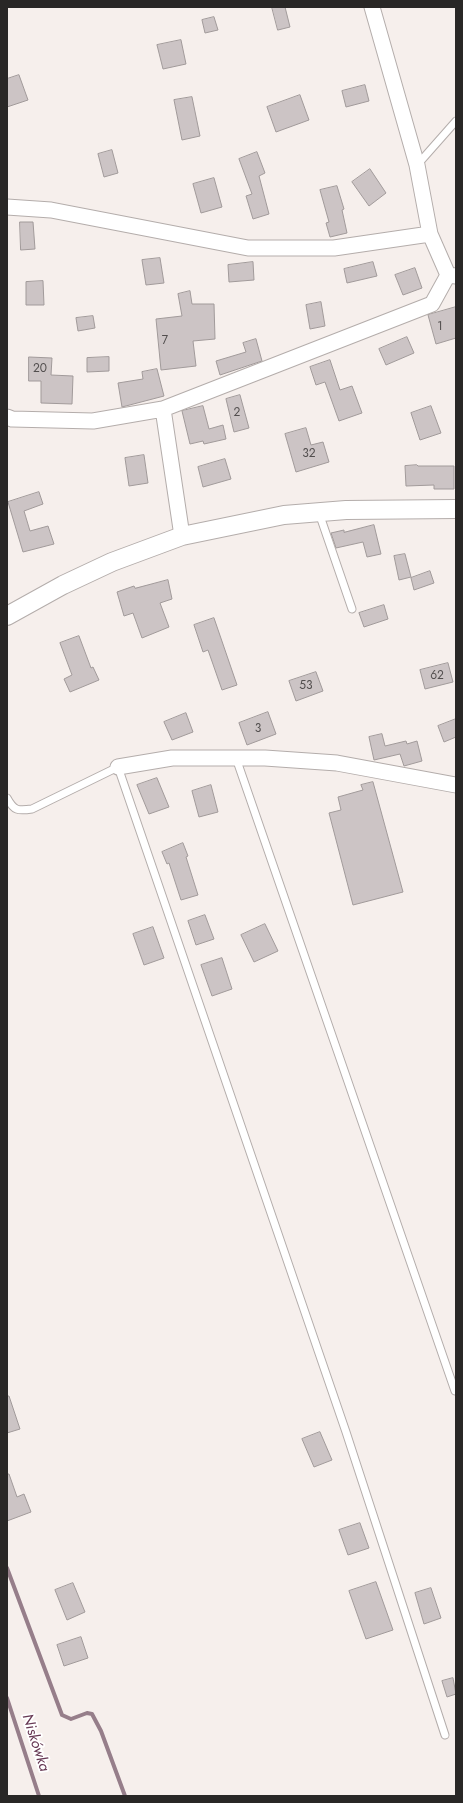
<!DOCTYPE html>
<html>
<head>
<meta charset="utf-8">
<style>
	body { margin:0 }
	#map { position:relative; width:463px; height:1803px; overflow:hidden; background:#f6efec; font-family:Jost,sans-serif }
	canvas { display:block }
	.frame { position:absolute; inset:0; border:8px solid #292726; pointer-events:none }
</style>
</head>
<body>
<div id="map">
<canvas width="463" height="1803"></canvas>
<div class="frame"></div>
</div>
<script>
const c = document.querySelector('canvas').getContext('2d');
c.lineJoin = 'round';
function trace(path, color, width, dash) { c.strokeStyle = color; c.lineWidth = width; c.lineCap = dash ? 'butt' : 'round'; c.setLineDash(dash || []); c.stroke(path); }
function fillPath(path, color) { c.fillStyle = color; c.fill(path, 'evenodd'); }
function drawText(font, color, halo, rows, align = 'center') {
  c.font = font + ' Jost,sans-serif'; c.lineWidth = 3.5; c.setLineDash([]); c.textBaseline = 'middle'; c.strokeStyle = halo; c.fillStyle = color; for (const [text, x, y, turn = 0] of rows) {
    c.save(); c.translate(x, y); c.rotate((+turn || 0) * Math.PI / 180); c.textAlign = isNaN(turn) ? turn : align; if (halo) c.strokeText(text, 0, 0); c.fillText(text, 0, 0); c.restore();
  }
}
trace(new Path2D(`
	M7,1568L62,1715L71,1719L87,1713L92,1714L101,1731L125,1796
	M7,1698L39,1796`), '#967e8a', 4);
const building = new Path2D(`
	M272,7H285L290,27L278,30Z
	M214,17L218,30L205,33L202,20Z
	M181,40L186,64L163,69L157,45Z
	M19,75L28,100L7,107V79Z
	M365,85L369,101L346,107L342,91Z
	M300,95L309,120L276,132L267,107Z
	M192,97L200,136L182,140L174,100Z
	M112,150L118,173L104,177L98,154Z
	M257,152L265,173L259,176L269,214L253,219L246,196L252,194L239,159Z
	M370,169L386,193L369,206L352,182Z
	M214,178L222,207L201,213L193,184Z
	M337,186L344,209L342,210L347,233L330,237L326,223L329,222L320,190Z
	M20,222H33L35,249L21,250Z
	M160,258L164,283L146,285L142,260Z
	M253,262L254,280L229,282L228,265Z
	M373,262L377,276L347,283L344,269Z
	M415,268L422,288L403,295L395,275Z
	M43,281L44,305H26V282Z
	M190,291L192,304H214L215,339L193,341L196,366L161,370L156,319L182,316L178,294Z
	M321,302L325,326L310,329L306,305Z
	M456,307V338L436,344L428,315Z
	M93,316L95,328L78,331L76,318Z
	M407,337L414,353L386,365L379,349Z
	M256,339L262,361L220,375L216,361L246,352L243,343Z
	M29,357L52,358L51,375L73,376L72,404L41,403V381H29Z
	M109,357V371L87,372V358Z
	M330,360L340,390L352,386L362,413L339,421L325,382L316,385L310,367Z
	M157,369L164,396L122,407L118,383L143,379L142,372Z
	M240,395L249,428L234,432L226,399Z
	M203,406L209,429L223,425L226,439L204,444L203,441L190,444L182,411Z
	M431,406L441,433L420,440L411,413Z
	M306,428L311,445L323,442L329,462L296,472L285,434Z
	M144,455L148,483L129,486L125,458Z
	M225,459L231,479L203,487L198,467Z
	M417,465L418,466H454V489H434V485L406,486L405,466Z
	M39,492L43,504L24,511L30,531L48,526L54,544L23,552L8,502Z
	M374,525L381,554L367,557L363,542L336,548L331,533L344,530V532Z
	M405,554L411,577L399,580L394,556Z
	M430,571L434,583L414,590L411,578Z
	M168,580L172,599L160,603L169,627L142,638L133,613L124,616L117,592L134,586L135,588Z
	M384,605L388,619L364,627L359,613Z
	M214,618L237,685L222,690L208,650L203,652L194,625Z
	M79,636L91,668L93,667L99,680L70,692L64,679L72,675L60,643Z
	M448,663L453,682L425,689L420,670Z
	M316,672L323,691L296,701L289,681Z
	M268,712L276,734L247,745L239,723Z
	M186,713L193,732L172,740L164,722Z
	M456,719V737L444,742L438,726Z
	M382,734L385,746L406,741L407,744L417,741L422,761L404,766L400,754L374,760L369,737Z
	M157,778L169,807L149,814L137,785Z
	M373,782L403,892L353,905L329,813L341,810L338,797L363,790L361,785Z
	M211,785L218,812L199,817L192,791Z
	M183,843L188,856L186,857L198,895L181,900L169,863L167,864L162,852Z
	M205,915L214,939L196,945L188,921Z
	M265,924L278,951L254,962L241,935Z
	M153,927L164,958L144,965L133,934Z
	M222,958L232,989L212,996L201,965Z
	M7,1396H9L20,1429L7,1433Z
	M320,1432L332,1460L314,1467L302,1439Z
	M7,1474H9L17,1497L24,1494L31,1512L7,1521Z
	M360,1523L369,1548L348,1555L339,1530Z
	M376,1582L393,1630L366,1639L349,1591Z
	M73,1583L85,1612L67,1620L55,1590Z
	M431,1588L441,1618L424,1624L415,1593Z
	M81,1637L88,1658L64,1666L57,1645Z
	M453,1678L456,1694L447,1697L442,1681Z`);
fillPath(building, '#ccc4c5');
trace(building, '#a19a9a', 1);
const service = new Path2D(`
	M418,164L456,121
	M319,513L352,609
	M236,758L455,1391
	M7,798C14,811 18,811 32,809L118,767L346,1432L445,1735`);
const minor = new Path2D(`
	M372,7L417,165L430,234L448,275L456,276
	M7,207L51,210L248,248H334L430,234
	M163,409L182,536
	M7,417L12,419L93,421L163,409L432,304L448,275
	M118,767L172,758H265L337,763L456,785`);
const tertiary = new Path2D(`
	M7,616L63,585L112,562L182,536L284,515L346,510L456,509`);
trace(service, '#b4adab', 9);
trace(minor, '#b4adab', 17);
trace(tertiary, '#b4adab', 20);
trace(service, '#fff', 7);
trace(minor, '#fff', 15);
trace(tertiary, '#fff', 18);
drawText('12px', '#524e4e', null, [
	["1",440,327],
	["7",165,341],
	["20",40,369],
	["2",237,413],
	["32",309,454],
	["62",437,676],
	["53",306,686],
	["3",258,729]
]);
drawText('italic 15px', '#673954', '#fff', [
	["Niskówka",35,1743,72]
]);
</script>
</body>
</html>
